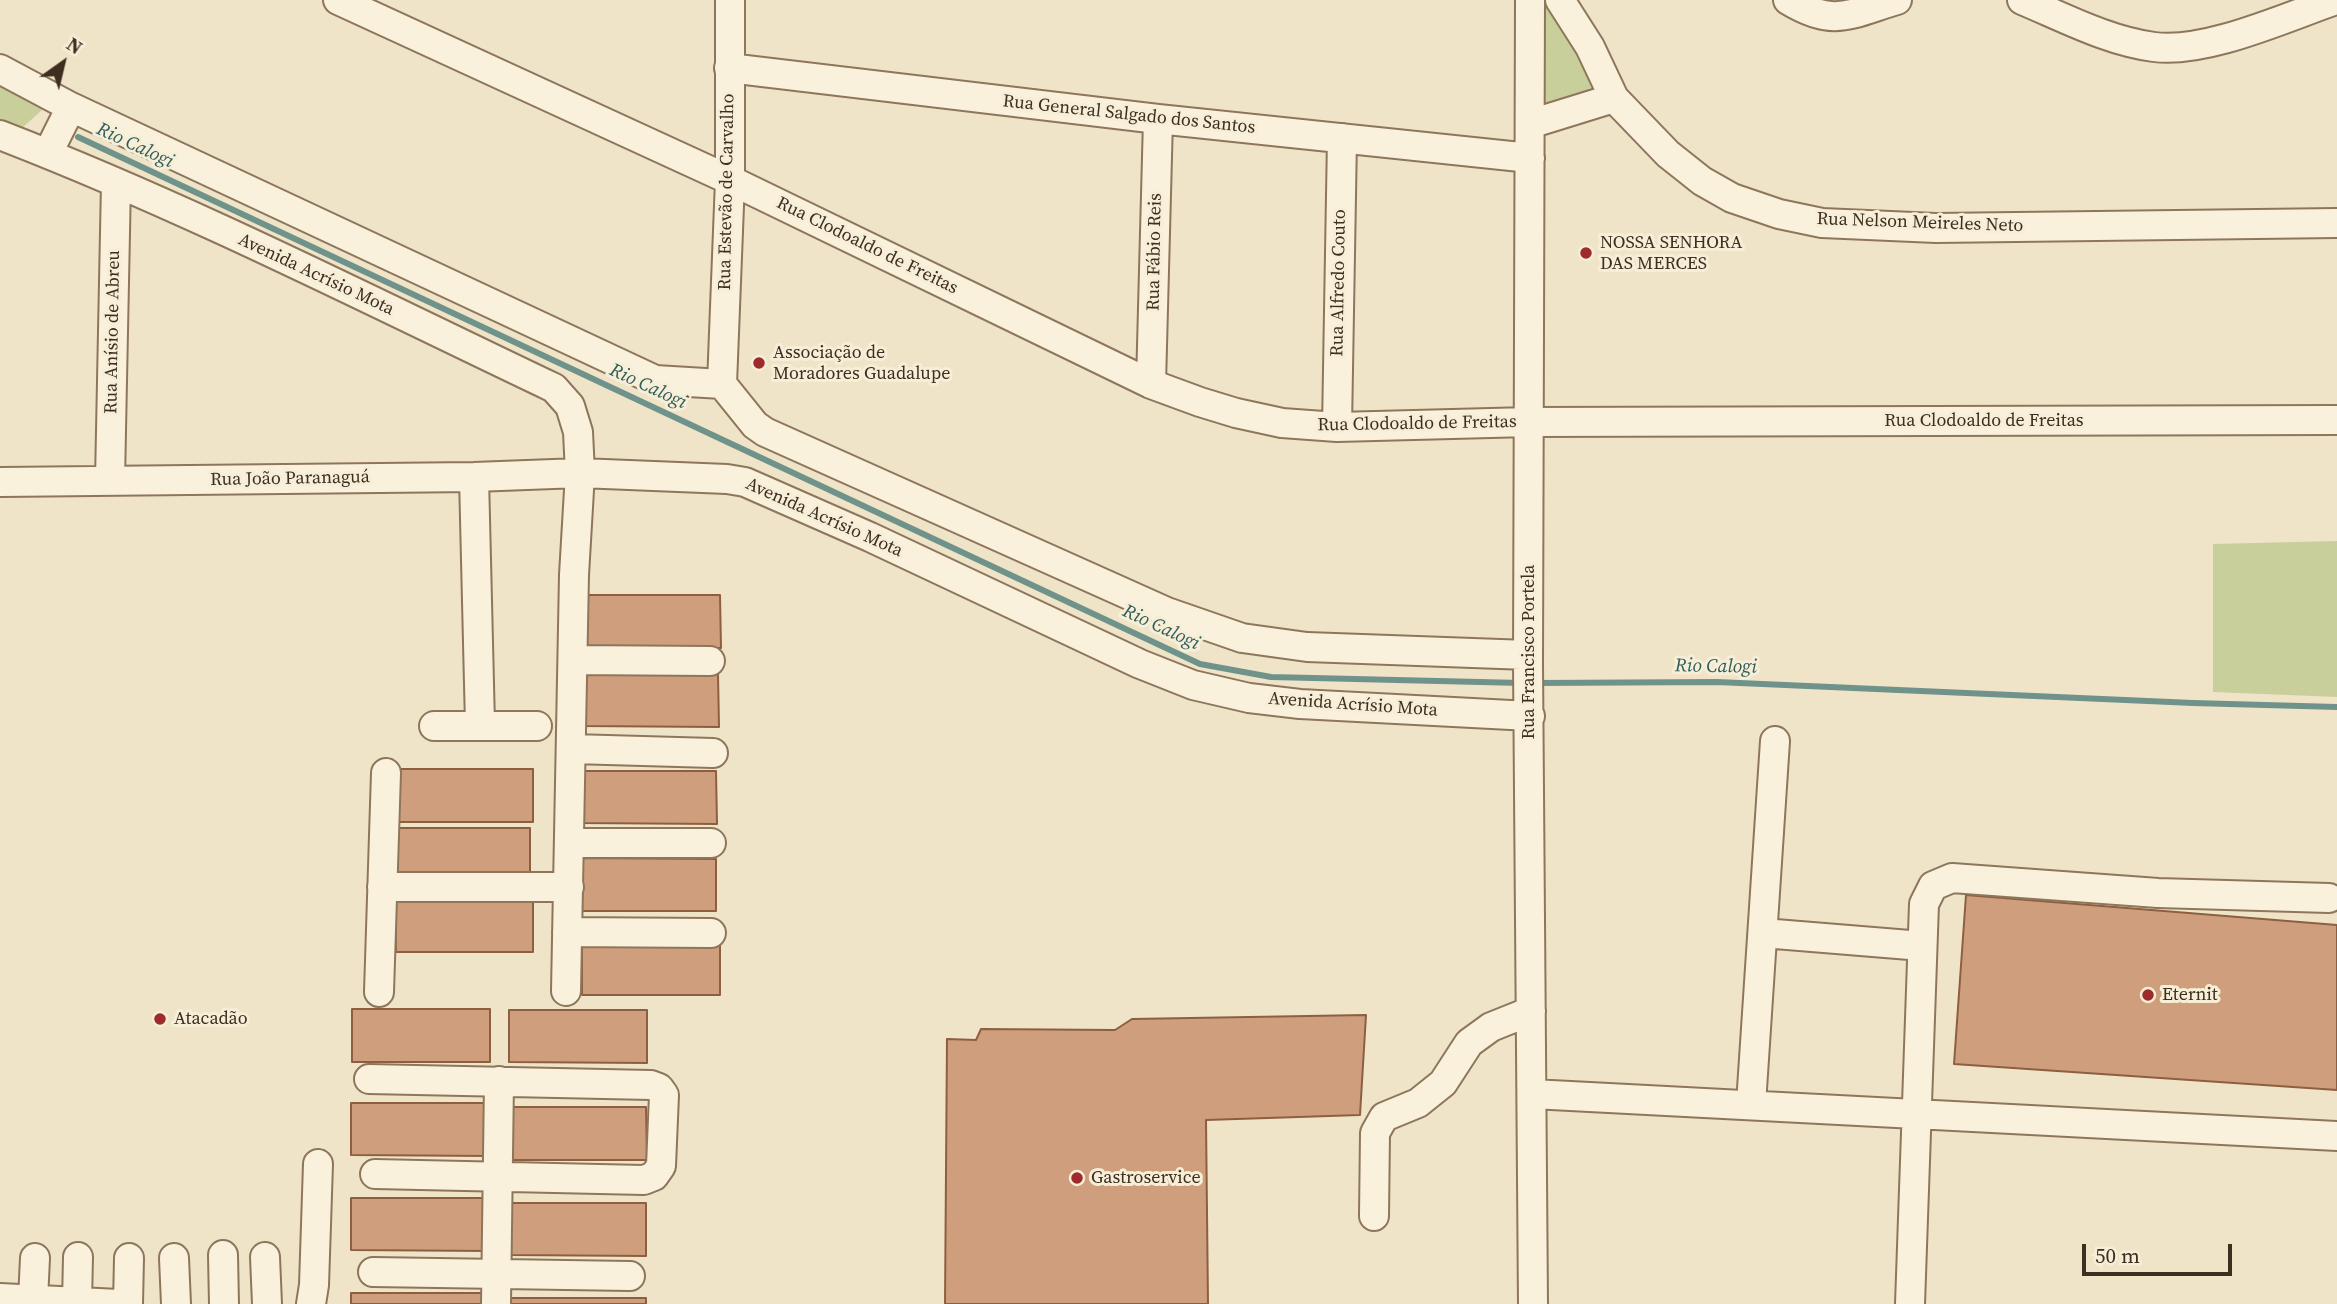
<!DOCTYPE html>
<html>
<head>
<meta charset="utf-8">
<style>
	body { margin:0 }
	#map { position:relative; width:2337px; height:1304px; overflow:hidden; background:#f0e4c8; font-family:"Source Serif 4",serif }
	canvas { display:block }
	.north { position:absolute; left:28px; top:28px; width:70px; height:70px; -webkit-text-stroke:5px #f7eed8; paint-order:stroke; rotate:34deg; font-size:19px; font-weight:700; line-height:28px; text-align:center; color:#3d2e20 }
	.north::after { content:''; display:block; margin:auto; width:24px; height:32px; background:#3d2e20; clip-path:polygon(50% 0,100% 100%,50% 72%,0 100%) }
	.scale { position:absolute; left:2082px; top:1244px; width:150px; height:32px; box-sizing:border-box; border:4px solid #3d2e20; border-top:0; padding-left:9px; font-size:21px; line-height:24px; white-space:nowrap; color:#3d2e20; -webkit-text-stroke:5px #f7eed8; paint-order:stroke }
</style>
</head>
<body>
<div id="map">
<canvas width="2337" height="1304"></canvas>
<div class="north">N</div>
<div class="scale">50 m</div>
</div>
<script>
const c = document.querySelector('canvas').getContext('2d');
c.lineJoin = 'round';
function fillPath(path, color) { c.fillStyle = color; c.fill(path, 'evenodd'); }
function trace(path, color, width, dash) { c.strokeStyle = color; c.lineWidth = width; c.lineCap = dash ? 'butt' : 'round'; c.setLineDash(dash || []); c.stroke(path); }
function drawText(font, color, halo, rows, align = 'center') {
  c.font = font + ' "Source Serif 4",serif'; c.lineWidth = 6; c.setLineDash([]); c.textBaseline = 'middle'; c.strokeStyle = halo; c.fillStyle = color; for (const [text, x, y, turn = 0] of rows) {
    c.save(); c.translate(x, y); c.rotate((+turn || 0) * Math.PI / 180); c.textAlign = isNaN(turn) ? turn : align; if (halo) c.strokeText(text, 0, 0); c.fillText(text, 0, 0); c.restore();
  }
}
fillPath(new Path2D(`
	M1535,0H1576L1608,95L1541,113Z
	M0,77L52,101L21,129L0,120Z
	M2337,541V697L2213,692V544Z`), '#c9cf9b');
trace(new Path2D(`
	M78,137L1200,664L1271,677L1522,683
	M1536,683L1717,682L2193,703L2337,707`), '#6f938a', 6);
const building = new Path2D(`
	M583,595H720L721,648L583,647Z
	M581,674H718L719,727L581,726Z
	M395,769H533V822H395Z
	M578,771H716L717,824L579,823Z
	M392,828H530V880H393Z
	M578,858L716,859V911H578Z
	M1966,895L2337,925V1090L1954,1064Z
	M395,899L533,900V952H396Z
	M582,942L720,943V995H582Z
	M352,1009H490V1062H352Z
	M509,1010H647V1063L509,1062Z
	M1366,1015L1360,1115L1206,1120L1208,1304H945L947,1039L976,1040L981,1029L1115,1030L1132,1019Z
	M351,1103H488L489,1156L351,1155Z
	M508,1107H646L647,1160H508Z
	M351,1198H489V1251L351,1250Z
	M508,1203H646V1256L508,1255Z
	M351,1293H489V1304H351Z
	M508,1298H646V1304H508Z`);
fillPath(building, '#cf9f7d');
trace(building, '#8d5f41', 2);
const minor = new Path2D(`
	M338,0L730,180L1151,384L1200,402L1236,413L1282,423L1337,427L1529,422L2337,420
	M1530,0L1528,663L1533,1304
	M1560,0L1590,47L1614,98L1668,154L1702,181L1732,198L1779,214L1822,223L1936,228L2337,223
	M1788,0C1834,28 1850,14 1897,0
	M2022,0C2065,18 2108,41 2154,47C2206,54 2286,17 2336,0
	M729,68L1158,119L1530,158
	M0,69L71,107L655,380L722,384L755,425L765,432L1167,612L1242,638L1307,647L1528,655
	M1530,124L1614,98
	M0,135C189,208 371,301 554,388L570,406L578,432L580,473L727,479L745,482L870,537L1140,664L1193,685L1249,698L1300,704L1530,716
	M48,153L71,107
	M722,384L730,180V0
	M1151,384L1158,119
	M1337,427L1342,138
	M474,477L480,725
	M110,480L116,183
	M0,482L474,477L580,473L574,575L566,991
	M573,660L710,661
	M434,726H537
	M572,749L713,753
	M570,843H711
	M382,887H569
	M567,932L711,933
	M1763,933L1922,946
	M379,992L386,773
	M369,1079L651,1085L659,1088L664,1095L661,1166L654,1176L644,1180L375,1174
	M1532,1094L2337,1136
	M1751,1104L1775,741
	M1374,1216L1375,1133L1384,1117L1418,1103L1443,1083L1469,1043L1491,1027L1531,1011
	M223,1255L224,1304
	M265,1257L267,1304
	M174,1258L176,1304
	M373,1272L630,1276
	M0,1298L118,1304
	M33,1300L35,1258
	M77,1302L78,1257
	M128,1304L129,1258
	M311,1304L314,1285L318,1164
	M496,1304L499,1081
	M1910,1304L1924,904L1933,886L1952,878L2158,893L2329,898`);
trace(minor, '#8d765c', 32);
trace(minor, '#faf1dc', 28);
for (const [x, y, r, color] of [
	[1586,253,7,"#9e2a2b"],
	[759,363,7,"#9e2a2b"],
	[2148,995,7,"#9e2a2b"],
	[160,1019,7,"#9e2a2b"],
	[1077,1178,7,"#9e2a2b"]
]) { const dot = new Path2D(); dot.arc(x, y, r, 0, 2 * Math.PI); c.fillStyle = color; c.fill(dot); trace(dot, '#f7eed8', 2.5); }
drawText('18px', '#3d2e20', '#f7eed8', [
	["Rua General Salgado dos Santos",1129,115,6],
	["Rua Estevão de Carvalho",727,192,-89],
	["Rua Nelson Meireles Neto",1920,223,2],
	["Rua Clodoaldo de Freitas",867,246,26],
	["Rua Fábio Reis",1155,252,-89],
	["Avenida Acrísio Mota",316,275,25],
	["Rua Alfredo Couto",1339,283,-89],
	["Rua Anísio de Abreu",113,332,-89],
	["Rua Clodoaldo de Freitas",1984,421],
	["Rua Clodoaldo de Freitas",1417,424,-1],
	["Rua João Paranaguá",290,479,-1],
	["Avenida Acrísio Mota",824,518,24],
	["Rua Francisco Portela",1529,652,-90],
	["Avenida Acrísio Mota",1353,705,4]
]);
drawText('18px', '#3d2e20', '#f7eed8', [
	["NOSSA SENHORA",1600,243],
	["DAS MERCES",1600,264],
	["Associação de",773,353],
	["Moradores Guadalupe",773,374],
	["Eternit",2162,995],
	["Atacadão",174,1019],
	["Gastroservice",1091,1178]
], 'left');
drawText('italic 19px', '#2f5d5a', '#f7eed8', [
	["Rio Calogi",135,146,25],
	["Rio Calogi",648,387,25],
	["Rio Calogi",1161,628,25],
	["Rio Calogi",1716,667,1]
]);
</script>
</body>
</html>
